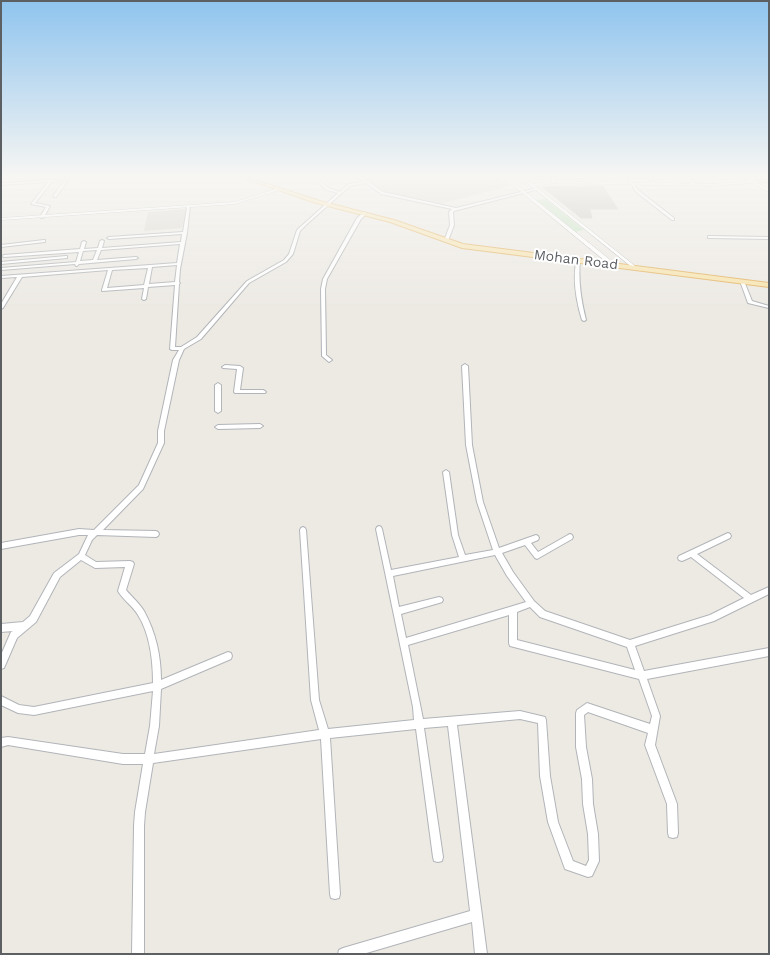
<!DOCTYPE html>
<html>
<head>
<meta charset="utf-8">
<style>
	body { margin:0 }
	#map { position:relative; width:770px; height:955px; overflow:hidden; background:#edeae4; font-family:"Work Sans",sans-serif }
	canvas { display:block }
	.frame { position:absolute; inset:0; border:2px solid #5c6063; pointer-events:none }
</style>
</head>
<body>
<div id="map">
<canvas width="770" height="955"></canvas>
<div class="frame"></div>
</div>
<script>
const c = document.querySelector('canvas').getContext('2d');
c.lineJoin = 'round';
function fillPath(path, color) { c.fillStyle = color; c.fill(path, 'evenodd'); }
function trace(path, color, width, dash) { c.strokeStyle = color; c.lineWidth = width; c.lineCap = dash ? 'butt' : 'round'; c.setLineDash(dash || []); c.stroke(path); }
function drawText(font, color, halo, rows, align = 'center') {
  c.font = font + ' "Work Sans",sans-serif'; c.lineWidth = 4; c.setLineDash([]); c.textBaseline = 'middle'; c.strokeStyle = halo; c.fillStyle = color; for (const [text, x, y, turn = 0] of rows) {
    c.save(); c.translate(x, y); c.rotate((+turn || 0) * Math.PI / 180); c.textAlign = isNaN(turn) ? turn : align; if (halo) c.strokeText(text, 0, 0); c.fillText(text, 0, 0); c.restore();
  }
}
fillPath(new Path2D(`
	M364,177H498L510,186L440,204L384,192Z
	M186,209L182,228L144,231L148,212Z`), '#ddd9d2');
fillPath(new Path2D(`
	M546,199L584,230L575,232L535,200Z`), '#c6e2c3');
const building = new Path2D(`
	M603,186L618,209H590L592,218H581L542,187Z`);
fillPath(building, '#c8c5c0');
trace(building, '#d1cbc3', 1);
const minor = new Path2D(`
	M53,177H56L53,180L74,177H79L52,182L35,203L50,206L44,217L42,218L40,217L46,207L31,204L48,182L1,185V183L50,180Z
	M311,177H314L329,188L340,192L348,184L364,182L358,177H362L383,192L456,208L537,188L539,189L454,211L453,212L454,225L448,241L446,242L444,241L450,225L449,212L452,209L381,194L366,183L350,186L307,224L300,231L293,254L286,262L249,283L201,339L184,349L179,360L164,431V443L143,489L103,530L156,531L158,532L159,534L158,536L156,537L97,535L92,540L85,555L96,562L130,561L133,562L134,564L126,590C132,597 140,604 144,611C156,633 161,656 161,680L228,652L231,653L232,656L231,659L161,689L159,726L154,754L319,730L311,700L300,530L301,528L303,527L305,528L306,530L319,700L328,729L414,720L413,707L376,529L377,527L379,526L381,527L382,529L391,570L459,557L452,535L443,472L446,470L449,472L458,535L465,555L493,550L477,502L466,445L462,366L465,364L468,366L472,445L483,502L499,548L536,535L538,536L539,538L538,540L531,543L538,552L568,535L570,534L572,535L573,537L572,539L537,559L535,558L525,545L502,553L513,572L534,601L545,611L630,640L710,615L744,598L691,557L682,561L679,560L678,558L679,556L728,533L730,534L731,536L730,538L697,554L751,595L769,587V594L714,621L635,646L644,671L769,648V656L647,679L660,716L655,745L677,804L678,833L677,837L673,838L669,837L668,833L667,804L645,745L648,733L588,712L584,715L586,747L592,779L593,804L598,834L599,861L592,876L588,877L565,869L548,822L540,776L538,723L520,719L457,725L487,954H475L472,922L363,954H338L339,950L343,948L470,911L448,726L424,728L443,857L442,861L438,862L434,861L433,857L416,729L330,738L340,894L339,898L335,899L331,898L330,894L321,739L153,763L145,812L144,826V954H132L134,826L135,812L143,764H123L8,745L1,747V738L8,737L123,754H145L150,726L153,691L34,715L18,713L1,705V696L19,705L34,707L153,683C153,661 150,634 138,615C133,606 123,600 118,591L125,567L95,568L81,560L60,577L36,622L17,638L4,668L1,669V655L11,632L13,631L1,632V624L23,622L30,616L54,573L79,554L88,535H79L1,549V543L79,529L94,530L139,485L158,443V431L173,360L179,350H172L170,349L175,285L148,287L146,299L144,300L142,299L144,288L102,291V290L108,270L22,277L3,308L1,309V304L17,277L1,278V276L177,263L180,244L101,250L97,260L136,257L138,258L136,259L79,264L77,266H76L75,264L1,270V268L76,262L79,252L4,257L2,256L4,255L80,249L82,242L84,241L86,242L84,249L98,248L100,241L102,240L104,241L102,248L181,242L182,234L109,239L107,238L109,237L183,232L187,207L190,206L187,233L180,269L179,282L180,283L179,284L175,347H181L197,337L247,281L284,260L289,254L297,230L338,193L327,190ZM97,250L93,260L80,261L83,251ZM177,265L175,282L149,284L152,267ZM148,268L144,285L107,288L112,270ZM495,555L507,576L526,602L513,606L406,638L401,614L439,603L442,602L443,600L442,598L439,597L399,607L393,576ZM530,607L540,617L627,647L635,670L517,640V612ZM509,615V643L510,646L639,679L652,716L650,724L587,703L577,710L576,713V747L582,779L583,804L588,834L589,860L586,866L573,861L558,822L550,776L546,720L545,717L520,711L423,719L408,645Z
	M549,177H551L556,181V183H554Z
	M627,177H629L638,190L674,218V220H672L636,192Z
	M648,177H650L656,183V185H654Z
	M683,177H687L696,184L693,185Z
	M769,179V181L753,183L751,182Z
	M64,181L67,182L56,197H54L53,196Z
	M364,212L367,213L361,219L327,279L325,289L326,355L332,360L329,362L322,356L321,289L323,279L357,218Z
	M708,236L769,237V239L709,238H708Z
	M44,240H45V242L1,247V245Z
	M66,256H67V258L1,264V262Z
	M577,258L580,259C578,280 581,300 586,320L584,321L582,320C576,300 572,278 577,258Z
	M741,280L744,281L752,301L769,306V308L748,303L740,281Z
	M225,365L240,366L243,368L240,390H263L265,391L266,392L265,393H235L234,392L237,369L223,368L222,367Z
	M218,383L221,385V411L218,413L215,411V385Z
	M260,424L263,426L260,428L218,429L215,427L218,425Z`);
const tertiary = new Path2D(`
	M503,177H507L614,263V265H610Z
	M520,177H524L533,184L555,181L711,184L749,181L742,177H746L769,189V192L752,183L711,186L555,183L535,186L635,266V268H633Z
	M279,188L282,189L235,204L1,220V218L235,202Z`);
const primary = new Path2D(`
	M240,177H246L320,201L394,220L463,244L769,283V287L462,248L390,222L316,203Z`);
trace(minor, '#b1b4b8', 2);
trace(tertiary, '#b1b4b8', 1);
trace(primary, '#e3b466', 2);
fillPath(minor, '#fff');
fillPath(tertiary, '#fff');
fillPath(primary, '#f7e4af');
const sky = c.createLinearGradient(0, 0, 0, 310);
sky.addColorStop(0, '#8fc4ee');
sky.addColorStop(0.57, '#f7f6f3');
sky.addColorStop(1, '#f7f6f300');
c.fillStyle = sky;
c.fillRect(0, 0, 770, 310);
drawText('14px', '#5c6063', '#fff', [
	["Mohan Road",576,260,7]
]);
</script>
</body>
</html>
